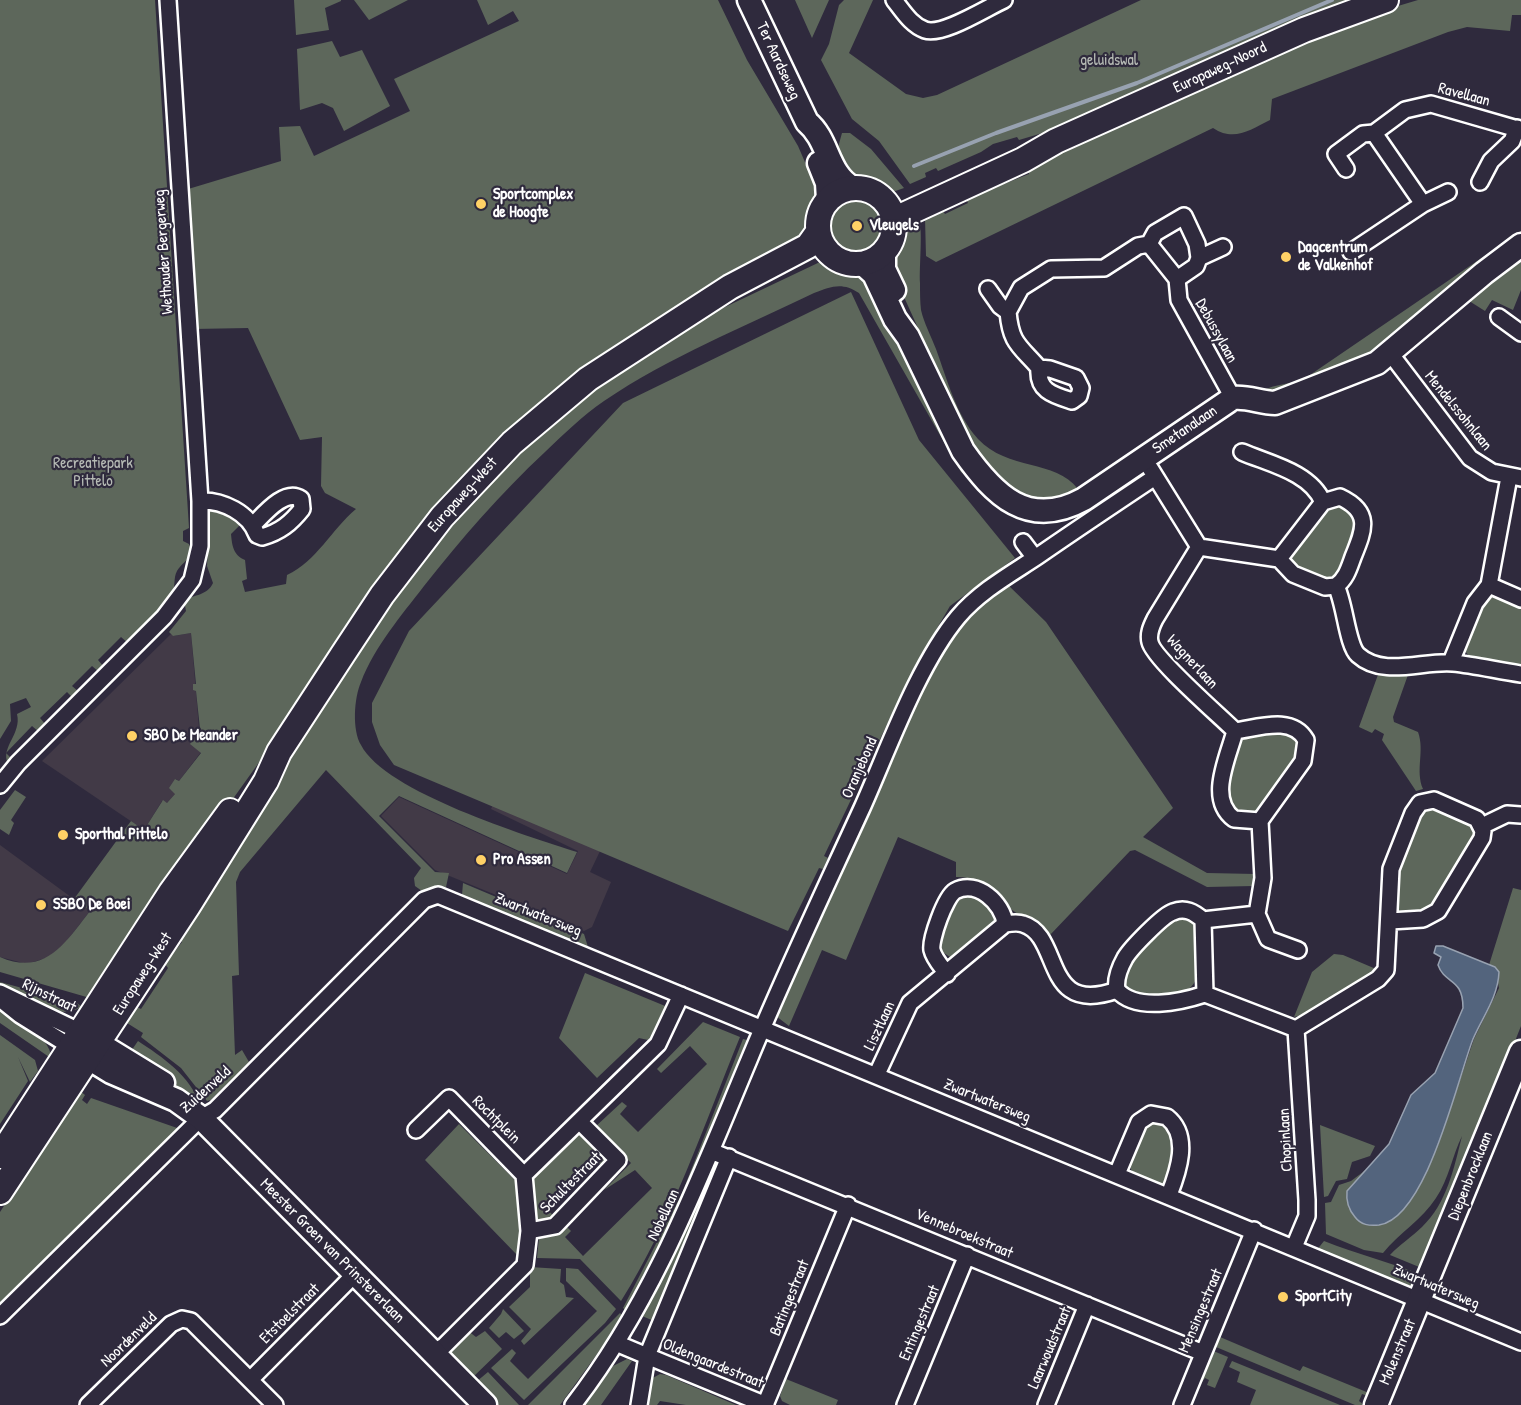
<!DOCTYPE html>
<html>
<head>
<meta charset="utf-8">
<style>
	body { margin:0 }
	canvas { display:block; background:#2f2a3d }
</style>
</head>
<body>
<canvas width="1521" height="1405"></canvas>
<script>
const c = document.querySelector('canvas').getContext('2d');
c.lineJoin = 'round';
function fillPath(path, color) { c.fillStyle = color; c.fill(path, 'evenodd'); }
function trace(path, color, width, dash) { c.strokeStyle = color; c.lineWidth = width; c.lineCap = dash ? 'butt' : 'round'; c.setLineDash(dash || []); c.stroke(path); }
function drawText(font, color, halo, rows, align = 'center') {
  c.font = font + ' "Patrick Hand",sans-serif'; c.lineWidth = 4.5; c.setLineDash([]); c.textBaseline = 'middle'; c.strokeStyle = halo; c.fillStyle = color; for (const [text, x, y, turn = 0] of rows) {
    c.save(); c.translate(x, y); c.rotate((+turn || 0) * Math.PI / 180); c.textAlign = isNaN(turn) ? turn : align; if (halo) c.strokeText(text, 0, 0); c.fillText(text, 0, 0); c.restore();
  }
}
fillPath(new Path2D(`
	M191,633L201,752L179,781L176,779L175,794L167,803L162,801L144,830L42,761L171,634L174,636Z
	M503,783L611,828L590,872L611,882L592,927L584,931L435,870L381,816L399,797L567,874L578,851L491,809Z
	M0,845L90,911L62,947L49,957L27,964L0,957Z`), '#423a47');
fillPath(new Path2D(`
	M0,0H155L189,528L183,531V541L189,544C195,558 184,560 177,571C173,578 176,586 172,593C160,612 144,628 128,643L121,637L98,660L104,667L99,672L92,666L72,686L79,692L73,698L67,692L40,718L46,725L39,732L32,726L6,753L12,759L8,764C0,747 22,734 17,714L31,707L26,698L10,704L11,721L0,739Z
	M294,0H341V1L325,8L329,30L296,35Z
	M354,0H408L369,20Z
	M477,0H718L747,60L798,146L814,183H821L819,204L808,233L596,361C581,367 565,377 557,393L484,458L429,514L283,729L90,998L0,972V957C45,977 66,942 90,911L74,899L131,821L144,830L163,800L167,803L175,794L169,788L175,779L179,781L201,753L190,744L200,729L196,691L193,690V684H196L191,633L173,636L169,632L186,611L184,600C194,595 208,595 213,583L207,566L210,511L218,509L240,521L241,524L231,534C232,545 233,555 245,560L247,579L242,581L245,592L286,584L287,575C317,561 331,530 356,509L325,493L321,486L322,437L300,440L248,328L193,329L185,190L281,161L279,127L300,126L314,156L410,111L394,79L519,21L513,11L488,25Z
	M795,0H829L812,38Z
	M844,0H873L849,53L906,94L923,98L937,95L1141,0H1360L1076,123L1019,140L1017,137L993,144L981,152L938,171L936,168L925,173L926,177L910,184L879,141L852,119L821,60L829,44L839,5Z
	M1418,0H1521V15H1512L1510,31L1467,27L1448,32L1272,99L1270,120C1250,130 1234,142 1213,128L936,262L926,256L925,218L942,210L945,214L968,203L966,199L1029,174V167L1076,143L1368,15Z
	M332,41L340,57L362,50L390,106L344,131L333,108L322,103L300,110L297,49Z
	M842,133H850L871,149L904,188L887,194L863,184L835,158Z
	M828 226a28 28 0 1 1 56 0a28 28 0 1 1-56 0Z
	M919,220C923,230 919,268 920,283C920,292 920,302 921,310C924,323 931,336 936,349C947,379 956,415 978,439C1008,471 1055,459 1078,489L1074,494C1018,510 1000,484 969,441L895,277C893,246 891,236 919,220Z
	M1521,231V237L1373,355L1272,394L1262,391C1276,383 1293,385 1307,377Z
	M1521,256V290L1513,310L1492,300L1485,311L1466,299Z
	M820,262L855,270L868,278L967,477L961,472L859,293C843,282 831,286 814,293C744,327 669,357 604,401C582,416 564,434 545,452C500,494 462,538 424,586C401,616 375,646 361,682C354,698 352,730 361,745C385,792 527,836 577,852L567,873L399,796L379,816L435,872L449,873L446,887L436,886L422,891L415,886L414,878L421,868L326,770L240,872L236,882L239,975L232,976L235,1055L242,1050L249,1062L211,1100L207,1101L181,1068L141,1037L143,1033L127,1023L137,1007L141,1009L168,968L165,964L182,942L178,939L208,881L426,551L492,475L579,399L702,318Z
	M851,292L919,440L1015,558L950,606L915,666L824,856L828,858L823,869L819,868L788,931L394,765L380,745L372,722V703L409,631L623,403Z
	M1335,502L1348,506L1357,525L1338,577L1327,581L1296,569L1290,559L1328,505Z
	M1006,583L1046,622L1173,808L1143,837L1207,873L1255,874L1253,886L1207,887L1135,850L1130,851L1050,935C1039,924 1027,921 1015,912C995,898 984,876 956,877V862L898,837L846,960L822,950L789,1026L776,1016L780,1004L938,651L974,607Z
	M1490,595H1496L1521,604V668L1471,658L1463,649L1482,601Z
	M1379,672H1409L1393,717L1394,722L1418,732C1425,751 1415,770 1423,789L1416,791L1382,740L1384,734L1375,729L1372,733L1359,727Z
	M1280,728L1300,739L1298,758L1257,812C1245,816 1235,813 1226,803C1229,782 1227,742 1251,734C1260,731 1270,730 1280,728Z
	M15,790L26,797L11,820L14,823L9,835L0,829V810Z
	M1426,807L1472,822L1477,834L1432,909L1404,916C1379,900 1412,835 1421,812Z
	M463,883L584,934L588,947L586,949L462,895Z
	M1513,888L1521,890V1026L1424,1269L1390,1255C1400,1244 1412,1237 1422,1227C1447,1203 1454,1168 1462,1136C1452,1156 1449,1179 1436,1198C1422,1220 1399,1233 1383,1253L1364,1250L1326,1234L1325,1203L1331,1202L1339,1185L1351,1181L1371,1166L1347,1191L1349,1209L1438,1145L1474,1039L1499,988L1495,967L1489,965Z
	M975,894L998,914L997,924L957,957H950L938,949C942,925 947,896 975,894Z
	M1176,918H1190L1197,925V977C1188,1003 1152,997 1130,993L1124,984L1132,959Z
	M1334,954L1343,955L1376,969L1306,1014L1294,1017L1312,972Z
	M585,973L670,1008L662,1027L648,1040L639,1038L597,1078L559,1038Z
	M0,982L77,1003L82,1007C56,1022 24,997 0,986Z
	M0,1009C19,1024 48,1032 52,1059L0,1023Z
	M703,1022L740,1037C704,1125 672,1220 621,1301L580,1259L537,1258L539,1238L557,1235L566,1226L571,1231L565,1237L583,1256L652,1188L635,1170L604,1190L631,1163L595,1127L622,1102L627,1106L620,1114L638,1132L707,1064L690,1046L661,1073L657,1069Z
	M0,1035L35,1060L38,1071L30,1082L18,1057L28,1081L0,1124Z
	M743,1039L747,1040C711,1133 674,1224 627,1311L623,1308L682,1193Z
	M138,1041C161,1056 192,1077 199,1104L184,1096L173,1083L129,1054Z
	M80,1091L85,1095L82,1100L87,1104L91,1098L180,1129L0,1305V1212Z
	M1150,1121L1163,1122C1178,1143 1176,1161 1165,1184L1161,1185L1135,1176L1129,1166L1145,1127Z
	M459,1124L516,1181L521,1255L519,1257L425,1160Z
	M1320,1125L1375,1146L1370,1156L1352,1162L1347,1179L1336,1181L1328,1196L1324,1197Z
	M581,1134C593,1138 603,1150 606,1162L603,1167L593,1159L545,1206L555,1218L535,1224C534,1212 529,1198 531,1186C535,1166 560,1150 574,1137Z
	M715,1164L719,1166L654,1321L642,1316L666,1272Z
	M1324,1241C1357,1254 1389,1262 1422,1275L1419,1281L1405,1287L1316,1251Z
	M530,1267L561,1269L560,1282L564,1285L566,1297L574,1298L524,1345L521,1341L531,1329L509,1307L530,1287Z
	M566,1268L578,1269L616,1309L605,1323L524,1400L491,1368L512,1349L516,1353L510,1361L528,1379L597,1311L566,1281Z
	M503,1309L524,1331L514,1339L506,1332L499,1338L489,1328L501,1314Z
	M620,1313L624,1317L560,1405H528Z
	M468,1331L476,1337L485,1331L502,1349L472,1378L446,1355L448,1348Z
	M1220,1337L1300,1371L1303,1366L1369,1393L1368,1396L1362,1394L1359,1401L1364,1405H1355L1216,1347Z
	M1211,1350L1228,1357L1215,1388L1207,1385L1209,1380L1205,1378L1202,1382L1198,1381Z
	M627,1359L632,1361L601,1405H584L613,1366Z
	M1232,1361L1340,1405H1250L1256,1390L1237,1382L1240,1372L1229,1367Z
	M488,1372L519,1405H494L476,1382Z
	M660,1374L666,1375L736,1405H686L660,1401L657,1405H649L651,1379Z
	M786,1379L838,1400L836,1405H790L782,1401L780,1396Z`), '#5d675b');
const water = new Path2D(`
	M1436,946H1443L1495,967L1499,972C1498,997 1483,1016 1473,1039C1457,1080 1427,1218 1379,1225C1369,1226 1361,1225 1355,1217C1349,1210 1346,1200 1347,1191L1389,1144L1411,1095L1435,1073L1463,1008C1463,977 1445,985 1438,965L1441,957L1434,953Z`);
fillPath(water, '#53647d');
trace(water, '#98a2b1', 1.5);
trace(new Path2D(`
	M914,166L996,133L1137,83L1332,0`), '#98a2b1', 4);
const street = new Path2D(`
	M894,0C903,11 911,25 925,30C943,36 986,8 1004,0
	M1346,169L1336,154L1363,134L1374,133L1405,110L1431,104L1521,130
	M1480,182L1491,161L1512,141L1517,128
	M1423,204L1448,192
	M1149,244L1177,279L1179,300L1233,398
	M1351,252L1423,204L1374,133
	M1177,279L1196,266L1199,258L1223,247
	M988,289L1000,306L1008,312C1011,344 1019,345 1039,368C1037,391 1053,395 1072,401L1079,396L1081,388L1076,378L1050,369L1039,368
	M1008,312L1021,288L1051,269L1104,268L1138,246L1149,244L1155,233L1184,216L1197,244L1199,258
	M1499,317L1521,333
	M1390,353L1470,458L1492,472L1521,478
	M1242,452C1270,464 1310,472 1323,502L1340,497C1372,512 1364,530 1353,557C1349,568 1346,579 1336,586
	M1150,468L1199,547L1279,559L1293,574L1325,587L1336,586C1345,603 1347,645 1358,655C1383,678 1424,660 1453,663C1475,665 1499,671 1521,674
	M200,501C223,500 249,513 257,535L262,537C280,532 291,523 302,509L301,499C285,488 264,514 253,525
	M1023,542L1035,558
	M1199,547L1155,619C1151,627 1148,634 1150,642C1153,658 1220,716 1235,731C1228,758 1207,799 1234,819L1260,821
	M1279,559L1323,502
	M1489,585L1521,599
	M1451,662L1475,603L1489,585L1509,477
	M1235,731C1258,728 1292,715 1306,740L1303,761L1260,821L1263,878L1257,914
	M0,785L18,763L164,617L192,580L200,546V501L168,0
	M1482,826L1507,814L1521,815
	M1203,920L1257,914L1268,939L1298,950
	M1005,924C1011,923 1018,922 1023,924C1063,936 1041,1017 1117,990C1115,979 1120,967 1125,958C1131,948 1163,915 1173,912C1185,907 1194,912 1203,920L1205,994
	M1117,990C1136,1012 1181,1002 1205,994L1296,1029L1307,1200V1216L1294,1247
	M0,993L81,1032
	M0,999L20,1015L71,1047
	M1296,1029L1378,979L1386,970L1391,869L1413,813L1420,803L1434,800L1477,819L1483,831L1482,838L1438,911L1423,919L1390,921
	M877,1074L910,1003L1005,924C1003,903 977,879 955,891C945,897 930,940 932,950C934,959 942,967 947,974
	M416,1130L449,1098L524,1175
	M711,1151L1203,1353
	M1117,1174L1139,1122L1151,1114L1167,1117C1191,1136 1178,1172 1169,1195
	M524,1175L658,1044L681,995
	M529,1231L555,1226L618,1160L580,1122
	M0,1316L201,1118L215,1110L424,900L438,895L1521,1342
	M616,1343L647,1356L729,1157
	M433,1352L444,1346L525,1265L529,1231L524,1175
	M250,1380L355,1274
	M88,1405L171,1324L182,1319L191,1321L275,1405
	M573,1405C653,1302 699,1179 749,1060C784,975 824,891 862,808C888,750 918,665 958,617C980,591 1011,574 1038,556C1077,529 1116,503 1155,477
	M639,1405L647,1356L766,1405
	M765,1405L848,1205
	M905,1405L967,1255
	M1046,1405L1087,1305
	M1182,1405L1254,1230`);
const secondary = new Path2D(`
	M749,0L807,122C829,140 827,174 853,188
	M819,163L827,183L828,200
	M884,253V269L894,290
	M863,264L874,274L895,319L908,337L963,451C994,495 1028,530 1084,499L1233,398C1248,396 1260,403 1275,403L1377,363L1484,273L1521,245
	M83,1034L163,1083
	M72,1048L111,1072L176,1100L201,1118L485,1405
	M1376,1405L1521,1052`);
const primary = new Path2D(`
	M818 226a38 38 0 1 1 76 0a38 38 0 1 1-76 0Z
	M894,224L906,214L1023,160L1056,141L1304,30L1386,0
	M0,1156L171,892L230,811
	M0,1192L188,906L266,781L279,752L343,654L382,595L442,517L512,443L588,379L730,287L808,246L818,232`);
trace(street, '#fff', 20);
trace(secondary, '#fff', 27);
trace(primary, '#fff', 28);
trace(street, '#2f2a3d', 15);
trace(secondary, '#2f2a3d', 22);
trace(primary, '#2f2a3d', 24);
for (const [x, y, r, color] of [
	[481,204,6,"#ffd166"],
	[857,226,6,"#ffd166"],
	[1286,257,6,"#ffd166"],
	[132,736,6,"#ffd166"],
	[63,835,6,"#ffd166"],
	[481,860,6,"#ffd166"],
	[41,905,6,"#ffd166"],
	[1283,1297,6,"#ffd166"]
]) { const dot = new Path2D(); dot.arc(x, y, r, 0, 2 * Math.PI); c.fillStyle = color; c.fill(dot); trace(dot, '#2f2a3d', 2); }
drawText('16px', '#fff', '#2f2a3d', [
	["Ter Aardseweg",778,61,65],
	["Europaweg-Noord",1220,68,-25],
	["Ravellaan",1464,95,15],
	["Wethouder Bergerweg",164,252,-94],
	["Debussylaan",1216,331,61],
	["Mendelssohnlaan",1458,411,51],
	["Smetanalaan",1185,430,-34],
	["Europaweg-West",463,495,-48],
	["Wagnerlaan",1192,662,47],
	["Oranjebond",860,768,-66],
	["Zwartwatersweg",538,915,22],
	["Europaweg-West",143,974,-57],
	["Rijnstraat",49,996,26],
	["Lisztlaan",880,1026,-65],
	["Zuidenveld",206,1090,-42],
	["Zwartwatersweg",987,1101,22],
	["Rochtplein",496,1120,45],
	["Chopinlaan",1286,1140,-93],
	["Diepenbrocklaan",1471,1176,-68],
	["Schultestraat",571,1183,-45],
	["Nobellaan",664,1215,-65],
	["Vennebroekstraat",964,1234,23],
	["Meester Groen van Prinstererlaan",332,1251,45],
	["Zwartwatersweg",1436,1287,23],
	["Batingestraat",790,1298,-68],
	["Mensingestraat",1201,1311,-67],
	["Etstoelstraat",290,1314,-45],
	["Entingestraat",920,1323,-67],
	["Noordenveld",129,1340,-44],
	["Laarwoudstraat",1050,1348,-67],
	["Molenstraat",1398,1352,-67],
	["Oldengaardestraat",713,1364,22]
]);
drawText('16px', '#b6bbb5', '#2f2a3d', [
	["geluidswal",1109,61],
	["Recreatiepark",93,464],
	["Pittelo",93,482]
]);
drawText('bold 16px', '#fff', '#2f2a3d', [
	["Sportcomplex",493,195],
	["de Hoogte",493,213],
	["Vleugels",869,226],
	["Dagcentrum",1298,248],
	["de Valkenhof",1298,266],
	["SBO De Meander",144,736],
	["Sporthal Pittelo",75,835],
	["Pro Assen",493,860],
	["SSBO De Boei",53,905],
	["SportCity",1295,1297]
], 'left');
</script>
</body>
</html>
